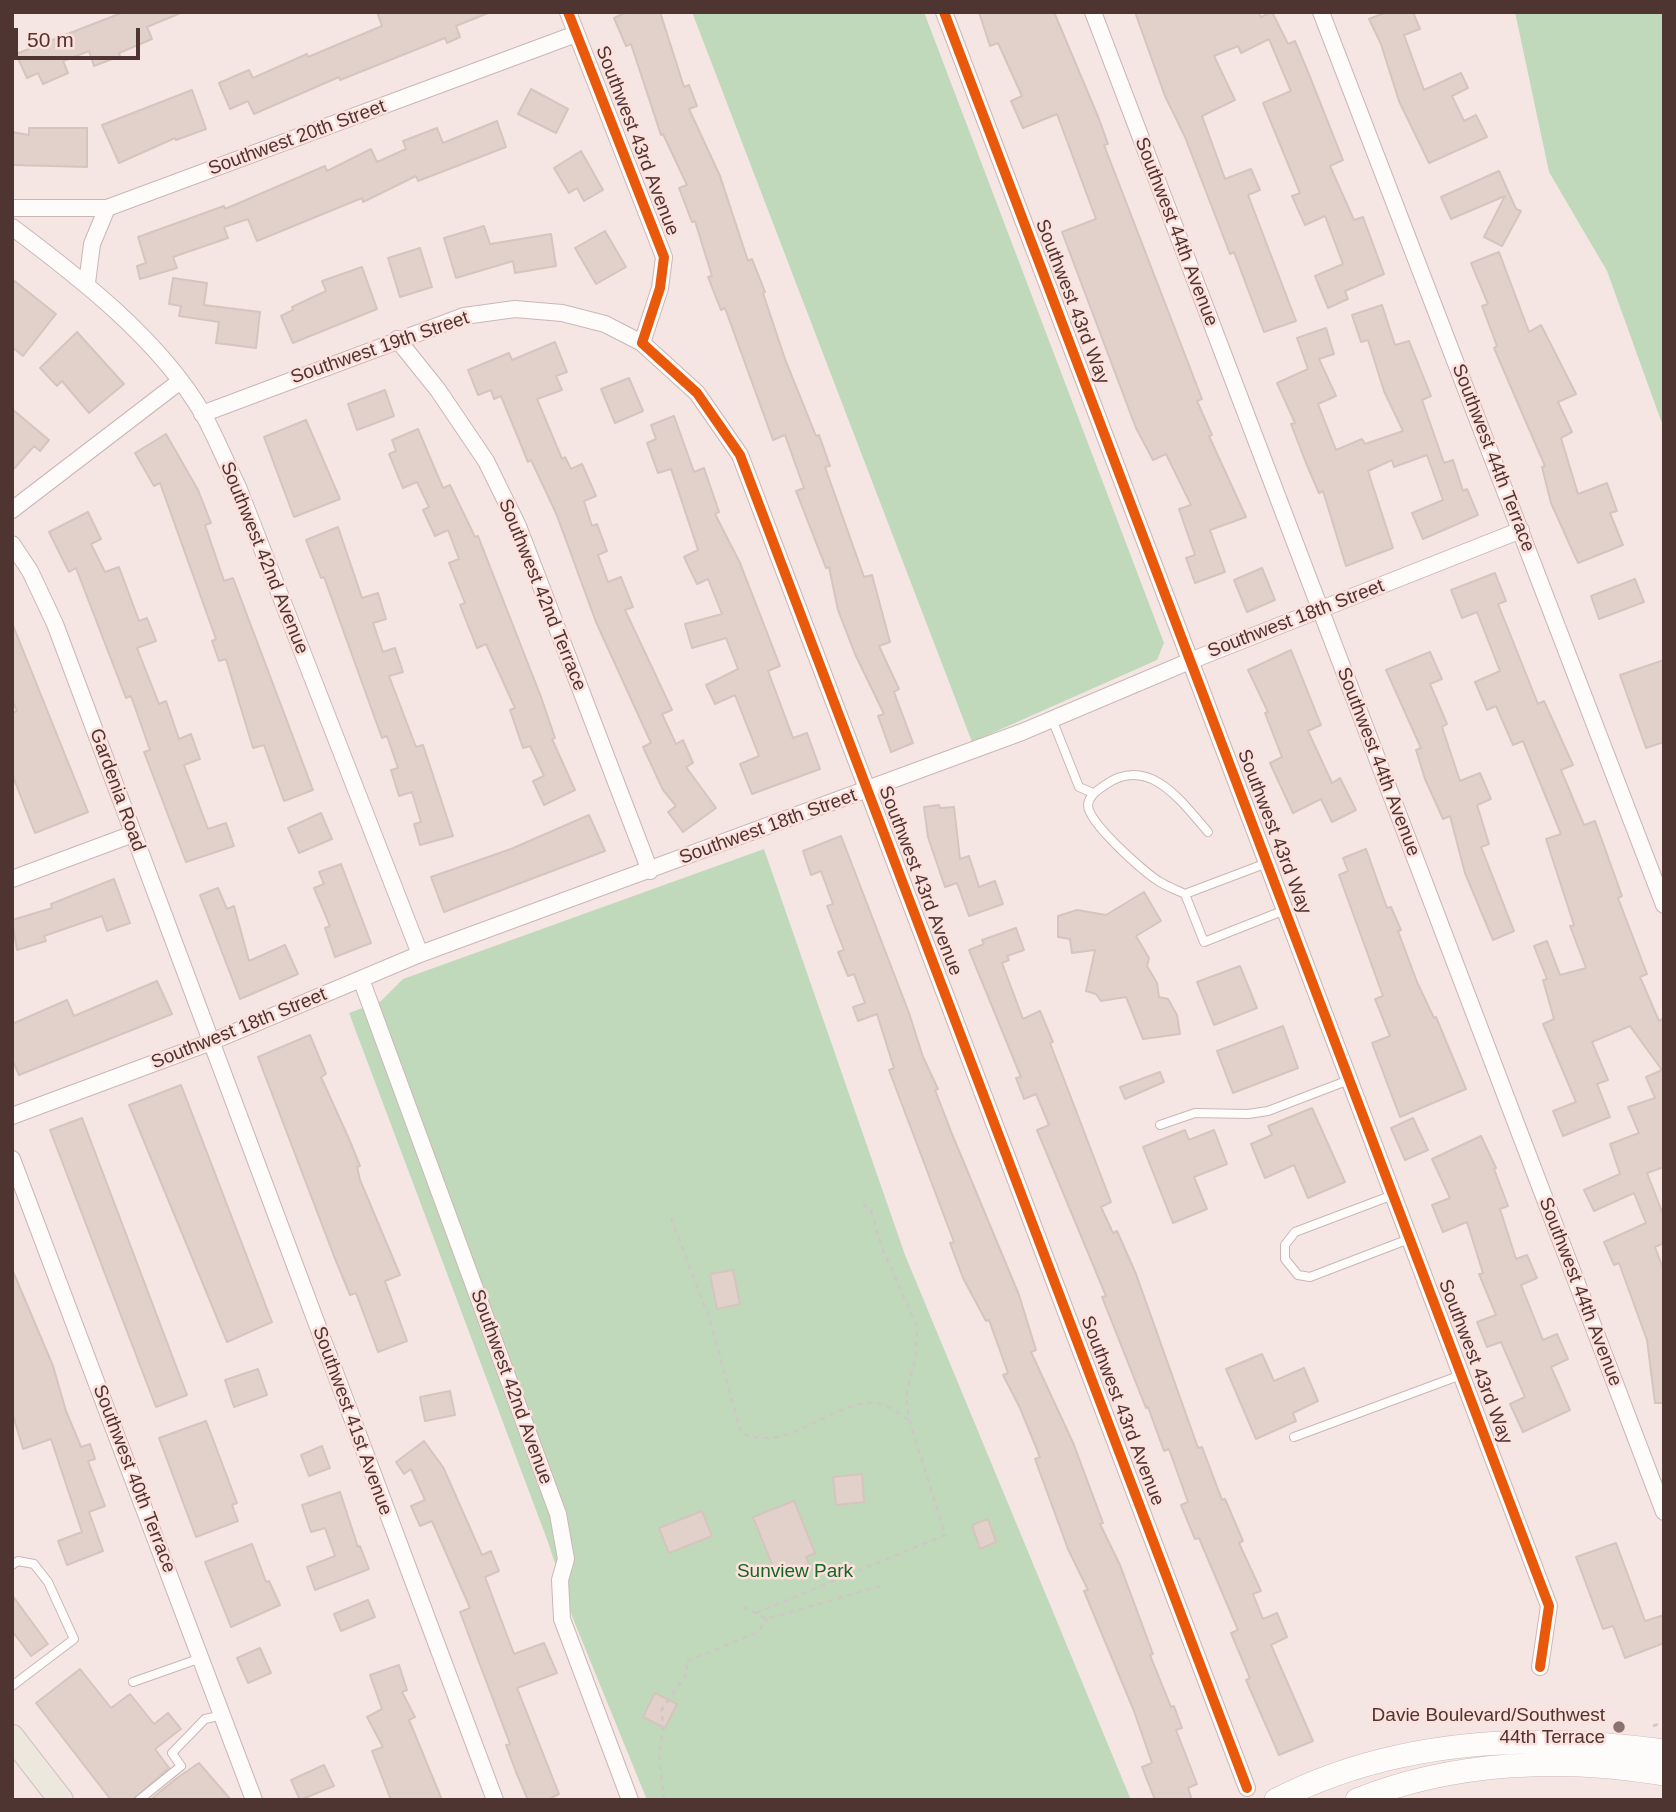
<!DOCTYPE html>
<html>
<head>
<meta charset="utf-8">
<style>
	body { margin:0 }
	#map { position:relative; width:1676px; height:1812px; overflow:hidden; background:#f5e6e4; font-family:Helvetica,sans-serif }
	canvas { display:block }
	.frame { position:absolute; inset:0; border:14px solid #4f3532; pointer-events:none }
	.scale { position:absolute; left:14px; top:28px; width:126px; height:32px; box-sizing:border-box; border:4px solid #4f3532; border-top:0; padding-left:9px; font-size:21px; line-height:24px; white-space:nowrap; color:#4f3532; -webkit-text-stroke:5px #fce1dd; paint-order:stroke }
</style>
</head>
<body>
<div id="map">
<canvas width="1676" height="1812"></canvas>
<div class="frame"></div>
<div class="scale">50 m</div>
</div>
<script>
const c = document.querySelector('canvas').getContext('2d');
c.lineJoin = 'round';
function fillPath(path, color) { c.fillStyle = color; c.fill(path, 'evenodd'); }
function trace(path, color, width, dash) { c.strokeStyle = color; c.lineWidth = width; c.lineCap = dash ? 'butt' : 'round'; c.setLineDash(dash || []); c.stroke(path); }
function drawText(font, color, halo, rows, align = 'center') {
  c.font = font + ' Helvetica,sans-serif'; c.lineWidth = 5; c.setLineDash([]); c.textBaseline = 'middle'; c.strokeStyle = halo; c.fillStyle = color; for (const [text, x, y, turn = 0] of rows) {
    c.save(); c.translate(x, y); c.rotate((+turn || 0) * Math.PI / 180); c.textAlign = isNaN(turn) ? turn : align; if (halo) c.strokeText(text, 0, 0); c.fillText(text, 0, 0); c.restore();
  }
}
fillPath(new Path2D(`
	M692,12H924L1164,643L1157,660L972,742Z
	M1515,12H1664V429L1607,271L1549,172Z
	M764,849L905,1255L1131,1800H647L572,1616L548,1542L349,1013L381,1001L403,979Z`), '#c0d9bb');
const building = new Path2D(`
	M124,12H183L147,27L152,39L119,53L120,56L94,66L89,51L63,61L68,73L43,84L38,73L27,78L16,54Z
	M377,12L488,13L456,26L460,37L447,43L445,38L340,80L339,77L254,114L248,101L230,109L219,83L249,70L253,78L307,54L308,57L382,26Z
	M627,12H660L684,87L689,85L697,106L689,109L720,176L748,261L752,259L765,292L763,293L785,359L816,436L819,435L830,466L825,467L864,577L872,575L890,642L879,646L899,689L894,692L913,743L891,752L878,716L884,714L855,654L838,610L829,567L826,568L796,491L804,488L785,435L773,440L725,308L721,310L708,277L712,276L695,221L692,222L679,188L687,185L663,134L661,135L631,44L626,46L614,18Z
	M979,12H1054L1099,119L1108,144L1104,145L1202,399L1197,401L1212,435L1209,436L1246,517L1210,530L1225,572L1195,583L1186,558L1195,555L1179,509L1191,505L1166,454L1153,460L1136,428L1062,232L1096,219L1057,114L1023,128L1011,101L1022,96L998,43L990,46Z
	M1135,12H1258L1261,17L1272,12L1288,44L1295,41L1308,72L1343,160L1330,166L1354,220L1363,217L1384,274L1345,291L1348,299L1328,308L1315,276L1343,264L1325,216L1305,225L1292,196L1300,193L1263,103L1291,91L1269,39L1241,53L1238,46L1214,56L1235,100L1202,116L1225,179L1251,169L1260,190L1248,195L1296,321L1264,332L1234,252L1230,254L1185,137L1165,96Z
	M1387,12H1413L1420,29L1404,35L1424,90L1461,73L1468,88L1452,96L1464,121L1476,115L1487,137L1429,163L1399,101L1381,44L1369,19Z
	M531,89L568,109L556,133L518,114Z
	M192,90L206,129L176,140L175,138L119,163L102,125Z
	M497,121L506,147L418,181L416,176L363,202L362,198L257,241L248,219L224,227L228,238L173,257L177,268L140,279L137,266L146,263L138,237L224,206L225,209L325,166L327,171L371,149L377,162L406,149L403,141L437,128L443,143Z
	M29,128H87V167L12,165V132L29,135Z
	M581,151L603,190L584,201L577,188L569,193L554,168Z
	M1499,171L1516,209L1521,211L1502,246L1484,237L1505,196L1451,219L1441,197Z
	M484,226L490,244L551,234L556,266L515,273L513,261L456,278L444,238Z
	M605,231L626,267L596,284L575,248Z
	M420,248L432,287L400,297L388,258Z
	M1499,252L1529,332L1541,325L1576,394L1558,402L1572,432L1561,438L1578,494L1607,483L1617,511L1610,513L1623,545L1578,563L1551,503L1542,467L1545,466L1494,348L1497,346L1482,306L1488,304L1471,263Z
	M362,267L377,309L293,343L281,316L293,310L292,307L326,291L322,281Z
	M173,278L207,283L204,305L260,312L256,348L216,343L219,322L179,316L181,306L169,304Z
	M12,279L56,314L23,356L12,347Z
	M1382,305L1395,345L1409,341L1431,396L1422,400L1444,463L1453,460L1463,491L1467,489L1478,515L1423,539L1412,513L1443,500L1427,455L1394,467L1392,460L1368,471L1393,548L1346,566L1323,491L1319,493L1306,463L1291,424L1295,423L1277,383L1308,369L1297,338L1326,328L1334,354L1319,359L1336,396L1318,404L1336,450L1362,439L1365,444L1403,431L1384,391L1368,340L1361,342L1352,315Z
	M77,332L124,384L89,413L62,381L57,386L40,368Z
	M555,342L567,372L556,376L562,390L537,399L562,459L565,457L571,469L582,464L596,496L584,501L592,526L597,524L607,551L598,555L608,582L621,577L633,607L625,610L672,710L662,714L676,744L683,740L693,763L686,767L716,808L683,832L668,812L676,806L663,790L643,747L651,743L596,622L556,513L531,460L528,462L501,396L494,399L491,390L478,395L468,370L509,353L512,360Z
	M629,378L643,411L615,423L601,389Z
	M385,390L394,416L357,430L348,404Z
	M12,409L49,440L40,451L34,446L12,471Z
	M674,416L694,472L704,468L719,512L715,514L740,563L780,666L768,671L793,738L807,733L820,769L752,794L740,764L759,756L735,695L715,704L706,685L738,669L726,638L692,648L685,624L722,614L708,579L697,584L684,557L698,550L671,469L658,473L647,443L656,439L651,425Z
	M306,420L340,499L294,517L264,437Z
	M418,429L443,488L450,485L475,537L478,536L541,697L555,738L552,739L575,790L544,805L533,781L544,776L530,746L523,748L510,710L515,708L486,644L477,648L460,605L465,603L449,563L459,559L448,530L435,536L423,510L429,507L417,482L403,488L389,454L396,451L392,440Z
	M166,434L198,490L211,523L205,525L224,581L233,578L313,790L284,801L264,745L253,748L226,659L219,661L212,641L216,639L160,483L154,486L135,453Z
	M88,512L101,539L91,544L105,572L119,567L139,621L147,618L156,641L137,648L159,704L166,701L179,739L191,734L200,759L184,765L208,829L226,823L234,846L186,862L144,752L150,750L131,696L126,698L76,568L69,572L49,532Z
	M338,527L362,598L378,593L386,619L373,623L383,652L395,648L403,672L389,676L416,747L423,745L453,836L420,845L414,824L421,822L412,792L399,796L391,770L398,768L387,736L382,738L324,577L321,578L306,540Z
	M1262,568L1275,600L1247,612L1234,580Z
	M1495,573L1506,601L1498,604L1538,704L1544,701L1573,765L1561,770L1584,825L1595,821L1622,896L1618,898L1647,974L1640,977L1659,1021L1664,1018V1167L1647,1173L1664,1217V1243L1655,1247L1664,1271V1403H1655L1647,1340L1619,1263L1614,1265L1604,1242L1646,1223L1634,1193L1594,1211L1584,1190L1620,1174L1610,1144L1639,1133L1628,1107L1655,1098L1646,1077L1662,1070L1630,1026L1592,1042L1608,1080L1597,1084L1610,1117L1563,1136L1553,1111L1576,1102L1543,1024L1554,1019L1543,980L1547,979L1534,946L1547,941L1560,975L1586,968L1570,926L1574,925L1546,839L1561,834L1523,741L1513,745L1496,706L1487,710L1475,682L1500,671L1477,612L1462,618L1451,590Z
	M1635,579L1644,602L1599,619L1591,596Z
	M12,623L88,812L35,833L12,774V713L17,711L12,700Z
	M1291,650L1321,725L1308,731L1332,783L1340,778L1356,810L1332,822L1321,799L1293,813L1270,763L1282,757L1265,713L1268,712L1248,670Z
	M1430,652L1442,679L1430,684L1447,724L1442,727L1460,781L1480,773L1491,799L1477,805L1489,844L1481,847L1514,931L1493,940L1465,873L1450,816L1443,819L1425,779L1416,750L1421,748L1386,670Z
	M1664,660V742L1646,748L1620,675Z
	M939,805L940,808L954,807L960,859L969,856L979,887L995,881L1003,904L969,916L957,883L945,887L928,837L924,807Z
	M321,813L332,839L299,853L288,828Z
	M589,815L605,851L444,912L431,877L511,849Z
	M841,836L909,1013L923,1057L938,1089L935,1090L952,1134L1019,1295L1036,1350L1031,1352L1074,1445L1103,1523L1100,1524L1120,1565L1153,1654L1150,1655L1171,1707L1174,1706L1182,1728L1176,1730L1197,1784L1188,1788L1192,1800H1155L1142,1767L1152,1763L1134,1711L1084,1591L1088,1590L1068,1549L1035,1459L1040,1457L1020,1408L1003,1375L1008,1373L989,1320L986,1321L963,1278L950,1243L954,1242L889,1070L894,1068L877,1014L858,1021L853,1007L865,1003L854,974L848,976L838,952L844,950L827,906L833,904L821,871L811,875L803,851Z
	M1366,849L1387,908L1391,907L1401,930L1398,931L1417,982L1434,1018L1436,1017L1466,1089L1400,1117L1372,1043L1390,1036L1375,999L1383,996L1339,875L1348,871L1343,858Z
	M341,864L371,943L335,957L325,928L330,926L314,888L324,884L319,872Z
	M114,879L130,923L107,931L102,916L44,936L46,941L17,950L12,920L52,908L51,904Z
	M218,888L227,909L234,906L249,961L285,945L298,974L240,999L200,895Z
	M1144,892L1161,921L1136,936L1149,958L1147,966L1157,983L1159,997L1168,999L1177,1015L1180,1034L1143,1039L1126,997L1101,1001L1096,994L1086,991L1095,950L1072,953L1070,939L1058,937V916L1077,910L1106,915Z
	M1016,928L1024,950L1007,956L1009,960L1002,963L1023,1019L1040,1011L1053,1042L1050,1043L1111,1202L1101,1207L1113,1233L1117,1231L1136,1274L1198,1448L1202,1447L1222,1500L1225,1499L1243,1541L1239,1543L1261,1591L1253,1594L1263,1619L1277,1613L1287,1637L1271,1645L1313,1741L1279,1755L1246,1680L1250,1678L1231,1633L1238,1630L1199,1538L1195,1539L1181,1505L1188,1502L1169,1449L1164,1451L1148,1407L1146,1408L1102,1297L1106,1296L1037,1130L1049,1125L1036,1094L1024,1099L1016,1078L1021,1077L969,950L984,944L982,940Z
	M1240,966L1257,1008L1214,1025L1197,982Z
	M157,981L172,1014L19,1075L12,1059V1024L67,1000L74,1016Z
	M1283,1026L1298,1068L1233,1093L1217,1051Z
	M310,1035L326,1074L321,1077L349,1139L360,1166L357,1167L360,1180L400,1275L385,1281L407,1341L378,1352L356,1293L350,1295L334,1256L258,1057Z
	M1160,1072L1164,1082L1125,1099L1120,1087Z
	M181,1085L272,1322L227,1342L129,1105Z
	M1312,1108L1345,1182L1308,1198L1294,1165L1265,1178L1251,1144L1272,1135L1268,1126Z
	M82,1118L187,1395L156,1407L50,1130Z
	M1413,1118L1428,1150L1405,1160L1391,1128Z
	M1185,1130L1189,1140L1214,1130L1227,1164L1194,1177L1207,1209L1173,1223L1143,1147Z
	M1481,1136L1496,1168L1494,1169L1508,1206L1500,1209L1516,1259L1527,1255L1537,1278L1521,1285L1543,1340L1557,1334L1568,1359L1551,1367L1570,1410L1523,1432L1510,1404L1525,1397L1501,1342L1487,1347L1477,1322L1496,1315L1479,1274L1483,1273L1467,1222L1443,1232L1432,1205L1450,1198L1432,1159Z
	M12,1269L53,1366L66,1411L81,1447L90,1444L95,1459L88,1461L105,1506L89,1512L103,1551L67,1565L58,1541L82,1532L51,1439L23,1449L12,1412Z
	M733,1270L740,1304L717,1309L710,1274Z
	M1262,1354L1274,1381L1304,1368L1318,1401L1293,1413L1296,1421L1256,1439L1226,1369Z
	M258,1369L267,1395L234,1407L225,1380Z
	M450,1391L455,1415L425,1421L420,1397Z
	M206,1421L237,1503L232,1505L238,1521L196,1537L159,1438Z
	M424,1441L443,1467L482,1555L491,1551L499,1571L485,1577L514,1654L544,1643L557,1673L517,1688L559,1794L547,1800H528L516,1772L506,1745L510,1744L460,1612L470,1608L432,1521L420,1526L411,1506L425,1500L411,1469L404,1474L396,1462Z
	M322,1446L330,1468L309,1476L301,1455Z
	M862,1474L864,1502L836,1505L833,1477Z
	M340,1492L358,1547L360,1546L369,1569L315,1590L307,1567L335,1556L325,1528L311,1532L302,1505Z
	M794,1501L815,1553L806,1557L809,1564L777,1577L753,1517Z
	M702,1511L712,1536L669,1553L659,1528Z
	M988,1519L996,1542L980,1549L972,1525Z
	M1616,1543L1645,1621L1664,1615V1643L1625,1658L1613,1626L1603,1629L1576,1557Z
	M252,1544L266,1582L269,1581L280,1605L231,1627L205,1562Z
	M12,1595L48,1644L31,1656L12,1631Z
	M368,1600L375,1617L341,1631L334,1614Z
	M260,1648L271,1673L248,1683L237,1658Z
	M399,1665L407,1690L402,1692L415,1717L409,1720L442,1800H391L372,1751L383,1747L367,1717L382,1709L370,1675Z
	M80,1669L111,1708L130,1694L154,1724L168,1713L181,1729L155,1749L169,1768L133,1800H111L36,1703Z
	M655,1693L677,1704L665,1728L643,1717Z
	M199,1763L231,1800H150L177,1778Z
	M324,1765L334,1786L300,1800L291,1780Z`);
fillPath(building, '#e2d0ca');
trace(building, '#d6c4be', 2);
const service = new Path2D(`
	M1052,719L1079,787L1093,793
	M1267,863L1185,894L1204,942L1285,910
	M1185,894C1177,890 1168,887 1160,882C1145,873 1088,823 1088,805C1089,795 1098,790 1105,785C1149,754 1182,802 1208,832
	M1160,1125L1195,1113L1248,1114L1268,1111L1349,1080
	M1393,1195L1295,1232L1285,1245V1259L1298,1275L1310,1277L1409,1239
	M1294,1437L1461,1375
	M12,1565L18,1561L34,1564L48,1582L74,1639L12,1686
	M133,1682L201,1658
	M139,1800L181,1766L172,1753L205,1719L223,1715`);
const minor = new Path2D(`
	M568,12L664,257L660,288L642,343L697,393L740,455L1247,1788
	M944,12L1549,1606L1540,1667
	M1093,12L1664,1512
	M1321,12L1664,905
	M12,208H107L576,34
	M12,227C80,278 159,339 203,414C216,437 226,463 238,487L420,954
	M87,283L92,244L107,208
	M397,339L438,390L486,461L518,526L650,871
	M202,414L464,316L515,309L562,313L605,324L642,343
	M12,510L179,382
	M12,544L30,571L55,624L495,1800
	M12,879L133,834
	M361,979L558,1514L566,1559L560,1580L562,1619L630,1800
	M12,1116L211,1042L420,954L1022,732L1190,661L1521,530
	M12,1159L254,1800`);
const secondary = new Path2D(`
	M1276,1800C1395,1739 1534,1733 1664,1751
	M1357,1800C1454,1761 1563,1757 1664,1774`);
const primary = new Path2D(`
	M12,1737L61,1800`);
trace(service, '#cab7b5', 10);
trace(minor, '#cab7b5', 18);
trace(secondary, '#cab7b5', 24);
trace(primary, '#cec2c1', 26);
trace(new Path2D(`
	M671,1218L711,1323L741,1433C785,1453 825,1408 866,1403C883,1400 898,1413 911,1422
	M743,1607L767,1619L881,1586
	M756,1613L945,1535L909,1419L906,1396L916,1354L917,1327L881,1245L871,1210L861,1203
	M1653,1726L1664,1722
	M664,1800L659,1753L664,1726L661,1711L688,1672L685,1662L758,1632L767,1619`), '#cfc7c6', 2.5, [5, 5]);
trace(service, '#fefbfb', 8);
trace(minor, '#fefbfb', 16);
trace(secondary, '#fefbfb', 23);
trace(primary, '#ede8de', 24);
trace(new Path2D(`
	M568,12L664,257L660,288L642,343L697,393L740,455L1247,1788
	M944,12L1549,1606L1540,1667`), '#e8590c', 10);
for (const [x, y, r, color] of [
	[1619,1727,7,"#897370"]
]) { const dot = new Path2D(); dot.arc(x, y, r, 0, 2 * Math.PI); c.fillStyle = color; c.fill(dot); trace(dot, '#fce1dd', 2.5); }
drawText('19px', '#4f3532', '#fce1dd', [
	["Southwest 20th Street",297,138,-20],
	["Southwest 43rd Avenue",637,141,69],
	["Southwest 44th Avenue",1176,232,69],
	["Southwest 43rd Way",1072,302,69],
	["Southwest 19th Street",380,348,-19],
	["Southwest 44th Terrace",1493,458,69],
	["Southwest 42nd Avenue",264,558,68],
	["Southwest 42nd Terrace",542,595,68],
	["Southwest 18th Street",1296,619,-21],
	["Southwest 44th Avenue",1378,762,69],
	["Gardenia Road",117,790,70],
	["Southwest 18th Street",768,827,-20],
	["Southwest 43rd Way",1274,832,69],
	["Southwest 43rd Avenue",920,881,69],
	["Southwest 18th Street",239,1029,-22],
	["Southwest 44th Avenue",1580,1292,69],
	["Southwest 43rd Way",1475,1362,69],
	["Southwest 42nd Avenue",511,1387,70],
	["Southwest 43rd Avenue",1122,1411,69],
	["Southwest 41st Avenue",352,1421,70],
	["Southwest 40th Terrace",134,1479,69]
]);
drawText('19px', '#146725', '#fce1dd', [
	["Sunview Park",795,1572]
]);
drawText('19px', '#4f3532', '#fce1dd', [
	["Davie Boulevard/Southwest",1605,1716],
	["44th Terrace",1605,1738]
], 'right');
</script>
</body>
</html>
